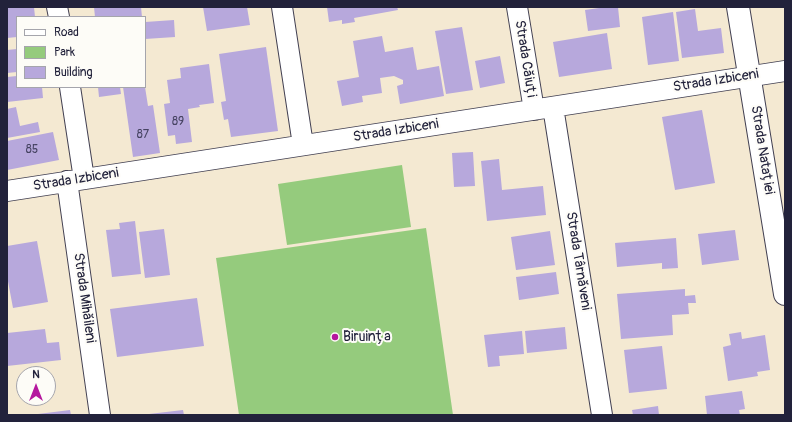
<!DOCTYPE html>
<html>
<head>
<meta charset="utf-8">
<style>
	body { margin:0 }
	#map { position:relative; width:792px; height:422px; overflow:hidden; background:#f4e9d2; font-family:Pangolin,sans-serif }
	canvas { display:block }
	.frame { position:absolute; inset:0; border:8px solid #22223b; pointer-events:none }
	.legend { position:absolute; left:16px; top:16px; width:130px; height:72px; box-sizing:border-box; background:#fdfcf7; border:1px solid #a5a5ac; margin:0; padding:5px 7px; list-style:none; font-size:12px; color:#22223b }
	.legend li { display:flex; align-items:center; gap:8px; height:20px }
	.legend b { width:20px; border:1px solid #a5a5ac }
	.north { position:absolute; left:16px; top:366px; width:40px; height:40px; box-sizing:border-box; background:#fdfcf7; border:1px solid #a5a5ac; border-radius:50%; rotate:0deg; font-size:11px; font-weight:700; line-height:16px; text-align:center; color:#22223b }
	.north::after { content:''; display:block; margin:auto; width:14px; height:18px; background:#b5179e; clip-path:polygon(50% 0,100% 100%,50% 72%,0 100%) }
</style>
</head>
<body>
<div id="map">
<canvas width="792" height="422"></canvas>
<div class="frame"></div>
<ul class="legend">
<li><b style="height:5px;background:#fff"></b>Road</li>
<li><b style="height:11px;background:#95cb7d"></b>Park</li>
<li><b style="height:11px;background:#b7a8dc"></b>Building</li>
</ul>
<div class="north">N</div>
</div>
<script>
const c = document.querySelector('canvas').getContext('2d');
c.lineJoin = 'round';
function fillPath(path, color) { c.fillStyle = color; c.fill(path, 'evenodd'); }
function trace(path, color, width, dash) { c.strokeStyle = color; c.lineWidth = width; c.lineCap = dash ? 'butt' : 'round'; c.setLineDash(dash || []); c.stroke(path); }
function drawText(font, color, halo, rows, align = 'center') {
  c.font = font + ' Pangolin,sans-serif'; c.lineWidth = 4; c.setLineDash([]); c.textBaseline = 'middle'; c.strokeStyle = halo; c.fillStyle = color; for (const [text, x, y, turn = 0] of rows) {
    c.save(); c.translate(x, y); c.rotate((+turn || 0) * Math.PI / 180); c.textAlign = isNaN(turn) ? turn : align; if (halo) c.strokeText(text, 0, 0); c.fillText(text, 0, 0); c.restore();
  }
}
fillPath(new Path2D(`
	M402,165L411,227L287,245L278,184Z
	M426,228L453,415H239L216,258Z`), '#95cb7d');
fillPath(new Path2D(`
	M7,7H34L35,17H17V37L7,38Z
	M94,7H141L142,17H95Z
	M203,7H247L250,25L207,31Z
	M327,7H397L398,10L354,18L355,22L342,24V20L329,22Z
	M606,7H618L620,27L588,31L585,10Z
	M695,9L698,31L721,28L724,53L682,58L676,12Z
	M673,12L679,61L648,65L642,17Z
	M174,20L175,37L145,39V22Z
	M462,27L473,90L446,94L435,31Z
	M607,33L612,69L559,77L553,42Z
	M382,36L385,52L413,47L417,70L439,66L444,96L400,104L397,86L403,84V80L394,76L380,78L382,93L362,96L363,102L342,106L337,81L359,77L353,41Z
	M266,47L278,131L231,137L228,119L224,120L221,102L226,101L219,54Z
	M17,49V72L7,73V50Z
	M500,56L505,83L480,88L475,61Z
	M209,64L214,103L199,105L200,107L188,109L192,142L176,144L175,135L168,136L164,104L170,103L167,80L181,78L180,68Z
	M17,76V87H42L43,98L7,102V77Z
	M98,87H120L121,94L99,97Z
	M123,87H145L148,106L153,105L160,153L133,157Z
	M16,107L20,126L38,122L40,132L7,138V109Z
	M702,110L715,183L675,190L662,117Z
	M53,132L59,160L7,170V141Z
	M473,152L475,186L454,187L452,153Z
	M499,159L502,190L543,186L546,215L487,221L481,161Z
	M135,221L141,274L112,277L106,230L120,229L119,223Z
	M164,229L170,275L145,278L139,232Z
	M735,230L739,260L702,265L698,234Z
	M550,231L555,265L516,270L511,237Z
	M676,238L678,268L662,269V263L617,267L615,243Z
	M37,241L48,302L13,308L7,276V246Z
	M556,272L559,294L519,300L516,277Z
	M685,289V296L695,295L696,303H688L689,314L672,315L673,335L621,339L617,294Z
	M197,298L204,346L117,357L110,309Z
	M565,327L567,349L527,353L525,331Z
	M45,329L47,343L59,342L61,360L7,366V333Z
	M522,331L524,354L499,356L500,366L488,367L484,335Z
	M741,332L742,339L765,335L770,370L757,372L758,376L728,381L723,347L731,345L729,334Z
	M662,346L667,389L629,393L624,350Z
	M742,391L745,409L739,410L740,415H707L705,396Z
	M658,406L659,415H633L632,410Z
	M70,410L71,415H38V414Z
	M183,410L184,415H149V414Z`), '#b7a8dc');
const minor = new Path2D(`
	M57,7L59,17
	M282,7L303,145
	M517,7L534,110
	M70,87L84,179
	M553,107L602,415
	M67,181L100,415
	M7,191L785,71`);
const tertiary = new Path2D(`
	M738,7L785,294`);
trace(minor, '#424052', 22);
trace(tertiary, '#424052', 24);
trace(minor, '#fff', 20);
trace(tertiary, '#fff', 22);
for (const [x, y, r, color] of [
	[335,337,4,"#b5179e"]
]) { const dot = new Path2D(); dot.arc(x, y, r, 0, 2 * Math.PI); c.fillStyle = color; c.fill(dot); trace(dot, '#fdfcf7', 1.5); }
drawText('12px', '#474463', null, [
	["89",178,122],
	["87",143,135],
	["85",32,150]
]);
drawText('14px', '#22223b', '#fdfcf7', [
	["Strada Căiuți",525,59,81],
	["Strada Izbiceni",716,81,-9],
	["Strada Izbiceni",396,131,-9],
	["Strada Natației",762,150,81],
	["Strada Izbiceni",76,180,-9],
	["Strada Târnăveni",578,261,81],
	["Strada Mihăileni",84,298,82]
]);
drawText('14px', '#22223b', '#fdfcf7', [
	["Biruința",343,337]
], 'left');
</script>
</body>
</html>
